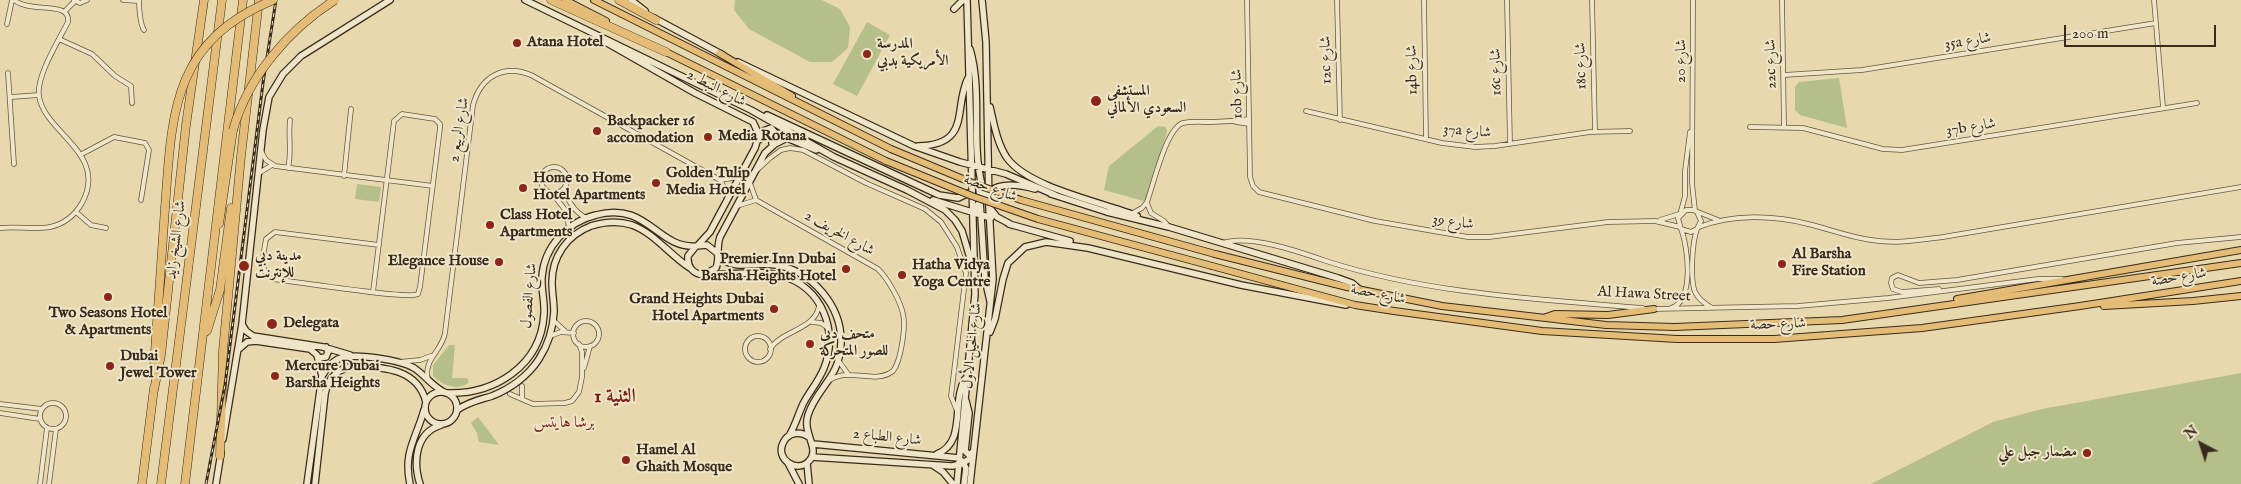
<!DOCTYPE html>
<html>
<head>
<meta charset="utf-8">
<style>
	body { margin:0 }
	#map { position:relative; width:2241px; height:484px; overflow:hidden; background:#e7d9ad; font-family:"IM FELL English",serif }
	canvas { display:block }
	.north { position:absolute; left:2176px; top:419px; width:50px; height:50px; -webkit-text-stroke:4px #efe6ca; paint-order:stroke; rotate:320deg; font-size:14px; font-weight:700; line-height:20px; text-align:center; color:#392b1c }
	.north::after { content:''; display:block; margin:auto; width:18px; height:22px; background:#392b1c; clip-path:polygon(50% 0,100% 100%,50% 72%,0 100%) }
	.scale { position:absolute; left:2064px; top:25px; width:152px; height:22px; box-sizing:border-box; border:2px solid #392b1c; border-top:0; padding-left:6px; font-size:15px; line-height:18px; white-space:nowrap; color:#392b1c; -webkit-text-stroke:4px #efe6ca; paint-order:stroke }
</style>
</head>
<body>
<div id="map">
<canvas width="2241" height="484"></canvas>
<div class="north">N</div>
<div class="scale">200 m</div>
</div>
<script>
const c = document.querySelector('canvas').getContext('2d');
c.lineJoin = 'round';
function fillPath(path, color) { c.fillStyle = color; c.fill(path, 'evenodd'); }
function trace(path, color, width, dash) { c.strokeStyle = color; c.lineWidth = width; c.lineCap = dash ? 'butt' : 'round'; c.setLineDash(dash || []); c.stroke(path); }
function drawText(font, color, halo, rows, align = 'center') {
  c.font = font + ' "IM FELL English",Amiri,serif'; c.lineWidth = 4; c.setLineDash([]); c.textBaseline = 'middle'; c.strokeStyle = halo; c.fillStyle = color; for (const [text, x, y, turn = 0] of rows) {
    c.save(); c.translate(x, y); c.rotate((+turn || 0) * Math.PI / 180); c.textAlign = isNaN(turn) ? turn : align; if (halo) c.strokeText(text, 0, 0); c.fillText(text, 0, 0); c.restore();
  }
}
fillPath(new Path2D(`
	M735,0H822L840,9L850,27L848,48L832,62H810L749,29L734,10Z
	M867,22L890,35L857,96L833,84Z
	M1839,78L1847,128L1800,115L1795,110V87L1799,82Z
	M1158,126L1166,127L1167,132L1147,202L1104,190L1109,166Z
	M357,184L381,187L379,202L355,199Z
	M449,345H455L452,378H467L469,382C459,392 442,385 433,376V365Z
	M2241,373V484H1871L1993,422L2042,409Z
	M478,417L499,445L479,442L477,433L471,423Z`), '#b5bf8a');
const street = new Path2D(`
	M74,0L80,3L87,0
	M123,0L139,1
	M139,0C139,7 140,24 144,30
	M1247,0L1250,177L1253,186L1259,192L1375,221L1468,237H1489L1608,222L1655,221L1680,227
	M1337,0L1340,120
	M1424,0L1426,139
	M1507,0L1510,144
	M1592,0L1595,131
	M1693,0L1692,183L1695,211
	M1782,0L1784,127
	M2154,0L2163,107
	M66,10L75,1
	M7,24L12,0
	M59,39L92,54L115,76L131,86L132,103
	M8,73L14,164
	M1784,75L1862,70L2156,23
	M11,97L39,95
	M1306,111L1442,143L1475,147L1495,146L1590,132L1630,131
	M1236,122L1249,124
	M1750,127L1803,128L1883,149L1902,150L2197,103
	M261,151L266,160L275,166L433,186
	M80,155L114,137L145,143L149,150L141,200
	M541 180a13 13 0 1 1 26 0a13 13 0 1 1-26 0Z
	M288,168C292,152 288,137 290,120
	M757,170L770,158L781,150L790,148L803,150L866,183L925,209L941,222L957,247L966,273L951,396L957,411
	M259,173L272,165
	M344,176L351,109
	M720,180L739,177
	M750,183L756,200L878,269C888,279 900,300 903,314C906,326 901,361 893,371C875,385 850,367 830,380
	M565,186C565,199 575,212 586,218
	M552,193L566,211L569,228
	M1147,203L1151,213L1164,221L1169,227
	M737,206L756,200
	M1681,211L1685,196V171L1690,132
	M76,212L91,225L106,228
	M1697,212L1701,221L1697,229L1691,232L1681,229L1678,218L1686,210H1693L1718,220
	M1131,214L1142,208L1147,202C1153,186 1166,128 1183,123C1192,121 1202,122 1211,122C1224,122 1236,121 1249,119
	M1660,220L1679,214
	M1699,227C1732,214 1774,215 1808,224C1829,229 1849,237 1871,240C1895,244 1919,240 1943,237L2241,187
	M0,228C17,226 35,230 50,227C64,224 75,215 82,203C109,153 44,133 39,96C36,76 59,40 68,22C71,0 31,14 14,0
	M1697,229C1692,243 1690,279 1695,292C1699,300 1705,304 1712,308
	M1223,243C1249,234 1300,252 1326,261C1428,294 1537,299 1643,308
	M1939,289L1902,292L1893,289L1891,283L1892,278L1898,275L1919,283L1957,280L2177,243L2241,237
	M373,292L394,121L402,114L435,119L440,124V128L420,287L418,294C409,300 292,281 272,279C258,272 264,252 266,239L275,232L379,245
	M1671,308C1695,301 1688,247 1681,229
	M1653,309L1798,306L1888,298L2038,279H2062
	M554,321L565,331
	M573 334a13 13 0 1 1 26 0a13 13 0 1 1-26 0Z
	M812,322L821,323L828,328
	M550,336L561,332L574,333
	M745 349a13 13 0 1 1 26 0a13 13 0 1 1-26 0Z
	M770,349C782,330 815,330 819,306
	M838,360L848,374
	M399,362L420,360L431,356
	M584,368L590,346
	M428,379C423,360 442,351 445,333L473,105C481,76 504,64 531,75L720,180L729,196
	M522,386V398
	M510,394L533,404L565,403L572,401L579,392L582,377V352L579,344
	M40 416a13 13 0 1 1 26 0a13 13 0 1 1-26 0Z
	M0,404L42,409
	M0,413L40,419
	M40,484L47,428
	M49,484L56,429`);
const secondary = new Path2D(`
	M525,0L751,110L834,157L907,190L945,210L955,220L962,231L973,268
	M631,0L645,11
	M954,9L963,0
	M654,18L723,55
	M595,36L695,93L753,122L759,135L755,148L710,232L698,245
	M970,49C984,97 968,151 986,198
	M738,62L914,146L960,162L1006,174L1055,195
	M990,107C994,124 997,143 1007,158C1029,188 1102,202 1137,216
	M767,115L939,195L958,198L969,193
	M760,139L763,131L771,128L777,135L772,143
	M918,146C972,145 953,108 968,78
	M979,186L985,279L990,301
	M1051,194L1107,212L1169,227L1338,278L1352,283L1359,289
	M933,200L991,218
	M989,207L997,217L1012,225
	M973,214C987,183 1006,181 1035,189
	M1009,224L1070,241
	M717,253L707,245L696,246L688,256C687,267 693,274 704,275L716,268C720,259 716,248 720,237L765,153L775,144L787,138L816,150
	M718,256C735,272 755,261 776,265C812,271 842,306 841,343C840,378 817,387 808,415C802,434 821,449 809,461C797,474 775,459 783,443C788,432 800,431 809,437
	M709,274C732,276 759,269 782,276C822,287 839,331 824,368C819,381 809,392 803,404C798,415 795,426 789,436
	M242,324L246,331L253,336L323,347L350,355
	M990,332L995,319L1003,279L1008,263L1025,247L1046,242L1088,248L1241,285L1346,305
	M239,349L247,342L256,341L310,349L317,355L322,376L307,484
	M318,358L326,357L328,352L326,347
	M322,376C326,369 331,363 338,359C353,352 400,360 414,368C425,375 432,386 444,392
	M425 408a16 16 0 1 1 32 0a16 16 0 1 1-32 0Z
	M446,393C494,395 541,366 544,314C545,302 541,289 542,277C544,247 567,222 596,215C648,201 657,249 696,246
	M966,401L969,413L965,451L969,455L973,452
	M457,410C468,402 479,400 492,396C510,389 528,376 539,359C548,345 553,329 554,312C554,302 552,292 552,282C552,257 567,235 591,226C604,222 619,221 632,225C654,233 671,256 690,268
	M223,439L242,324L263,130L269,97L283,74L301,56L390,0
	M813,444L959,458
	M937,454C967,442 951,403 965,379
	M812,457L952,466L961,464L973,457
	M962,461L966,468L964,484
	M788,463L799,484
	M807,463L809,484
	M934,466L943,472L953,484
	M216,484L221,453
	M315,484L325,394C328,378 338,368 355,366C384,367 418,369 426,402
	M410,484C403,452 416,439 424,410
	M420,484C413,462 415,433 441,425
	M957,484L975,294L967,0
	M970,484L993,279L989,207L986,42L982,0`);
const primary = new Path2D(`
	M565,0L606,21
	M594,0L891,149
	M662,50L886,161
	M719,53L792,96
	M1215,254L1347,287L1442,306L1606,325L1675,327L1842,320L2241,263
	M1212,266L1355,305L1394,311L1542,331L1677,339H1774L1922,328L2080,306L2241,281
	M1957,299L2241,250
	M2104,306L2193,301L2241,296
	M1546,317L1555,314L1608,315L1654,309`);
const highway = new Path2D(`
	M551,0L666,52
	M619,0L656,20
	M219,224L233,130
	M207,331L220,290L231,208
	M154,366L165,208
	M154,390L161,355L186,125L204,0
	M220,456L223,351L241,156L259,0
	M142,484L154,388
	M161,484L222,0
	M185,484L243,0`);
trace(street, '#645640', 5.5);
trace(secondary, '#392b1c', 8);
trace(primary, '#392b1c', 8);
trace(highway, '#392b1c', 9);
trace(street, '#efe6ca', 4);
trace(secondary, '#efe6ca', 5.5);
trace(primary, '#e4bc76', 6);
trace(highway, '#e4bc76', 8);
const rail = new Path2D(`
	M206,484L225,385L263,83L276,0`);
trace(rail, '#392b1c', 3);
trace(rail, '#efe6ca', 1, [4]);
const primaryBridge = new Path2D(`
	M891,149L975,184L1021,200L1215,254
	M886,161L972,196L1038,219L1212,266`);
const highwayBridge = new Path2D(`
	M233,130C248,77 288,30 335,0
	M165,208C172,113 172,42 273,0`);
trace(primaryBridge, '#392b1c', 8, []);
trace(highwayBridge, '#392b1c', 9, []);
trace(primaryBridge, '#e4bc76', 6);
trace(highwayBridge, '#e4bc76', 8);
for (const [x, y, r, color] of [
	[517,43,5,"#8f2418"],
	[867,54,5,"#8f2418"],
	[1096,101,6,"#8f2418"],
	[597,131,5,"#8f2418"],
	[708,137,5,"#8f2418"],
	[656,183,5,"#8f2418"],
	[523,188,5,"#8f2418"],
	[490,225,5,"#8f2418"],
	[499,262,5,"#8f2418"],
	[1782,264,5,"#8f2418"],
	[244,266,6,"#8f2418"],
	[846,269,5,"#8f2418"],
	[902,275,5,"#8f2418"],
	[108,297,5,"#8f2418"],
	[774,309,5,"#8f2418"],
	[272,324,6,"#8f2418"],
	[810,344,5,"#8f2418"],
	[110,366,5,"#8f2418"],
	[275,376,5,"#8f2418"],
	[2087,453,5,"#8f2418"],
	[626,460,5,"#8f2418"]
]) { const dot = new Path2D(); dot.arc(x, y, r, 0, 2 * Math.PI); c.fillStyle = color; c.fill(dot); trace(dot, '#efe6ca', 2); }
drawText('15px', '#392b1c', '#efe6ca', [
	["35a شارع",1968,42,-9],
	["12c شارع",1327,60,-91],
	["شارع 20",1682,61,-89],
	["22c شارع",1772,64,-91],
	["18c شارع",1582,66,-91],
	["14b شارع",1413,70,-91],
	["16c شارع",1497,72,-91],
	["شارع النبط 2",716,89,27],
	["10b شارع",1238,94,-91],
	["37b شارع",1971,128,-9],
	["شارع الربيع 2",460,130,-81],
	["37a شارع",1467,132,4],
	["شارع حصة",990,189,20],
	["شارع 39",1453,223,7],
	["شارع الخريف 2",839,234,29],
	["شارع الشيخ زايد",177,240,-83],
	["شارع حصة",2179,278,-9],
	["شارع حصة",1378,295,11],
	["Al Hawa Street",1644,295,3],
	["شارع الفصول",530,296,-85],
	["شارع حصة",1778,325,-2],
	["شارع الخيل الأول",973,346,-84],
	["شارع الطباع 2",887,438,6]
]);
drawText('bold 15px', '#392b1c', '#efe6ca', [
	["Atana Hotel",527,43],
	["المدرسة",877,45],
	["الأمريكية بدبي",877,62],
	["المستشفى",1107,92],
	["السعودي الألماني",1107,109],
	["Backpacker 16",607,122],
	["accomodation",607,139],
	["Media Rotana",718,137],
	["Golden Tulip",666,174],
	["Media Hotel",666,191],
	["Home to Home",533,179],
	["Hotel Apartments",533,196],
	["Class Hotel",500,216],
	["Apartments",500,233],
	["Al Barsha",1792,255],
	["Fire Station",1792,272],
	["مدينة دبي",255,257],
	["للإنترنت",255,274],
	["Premier Inn Dubai",836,260,"right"],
	["Barsha Heights Hotel",836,277,"right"],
	["Elegance House",489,262,"right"],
	["Hatha Vidya",912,266],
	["Yoga Centre",912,283],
	["Grand Heights Dubai",764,300,"right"],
	["Hotel Apartments",764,317,"right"],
	["Two Seasons Hotel",108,314,"center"],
	["& Apartments",108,331,"center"],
	["Delegata",283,324],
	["متحف دبي",820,335],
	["للصور المتحركة",820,352],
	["Dubai",120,357],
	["Jewel Tower",120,374],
	["Mercure Dubai",285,367],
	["Barsha Heights",285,384],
	["Hamel Al",636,451],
	["Ghaith Mosque",636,468],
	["مضمار جبل علي",2077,453,"right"]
], 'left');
drawText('16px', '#7a1f14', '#efe6ca', [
	["برشا هايتس",564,424]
]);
drawText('bold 20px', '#7a1f14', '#efe6ca', [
	["الثنية 1",615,398]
]);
</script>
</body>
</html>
